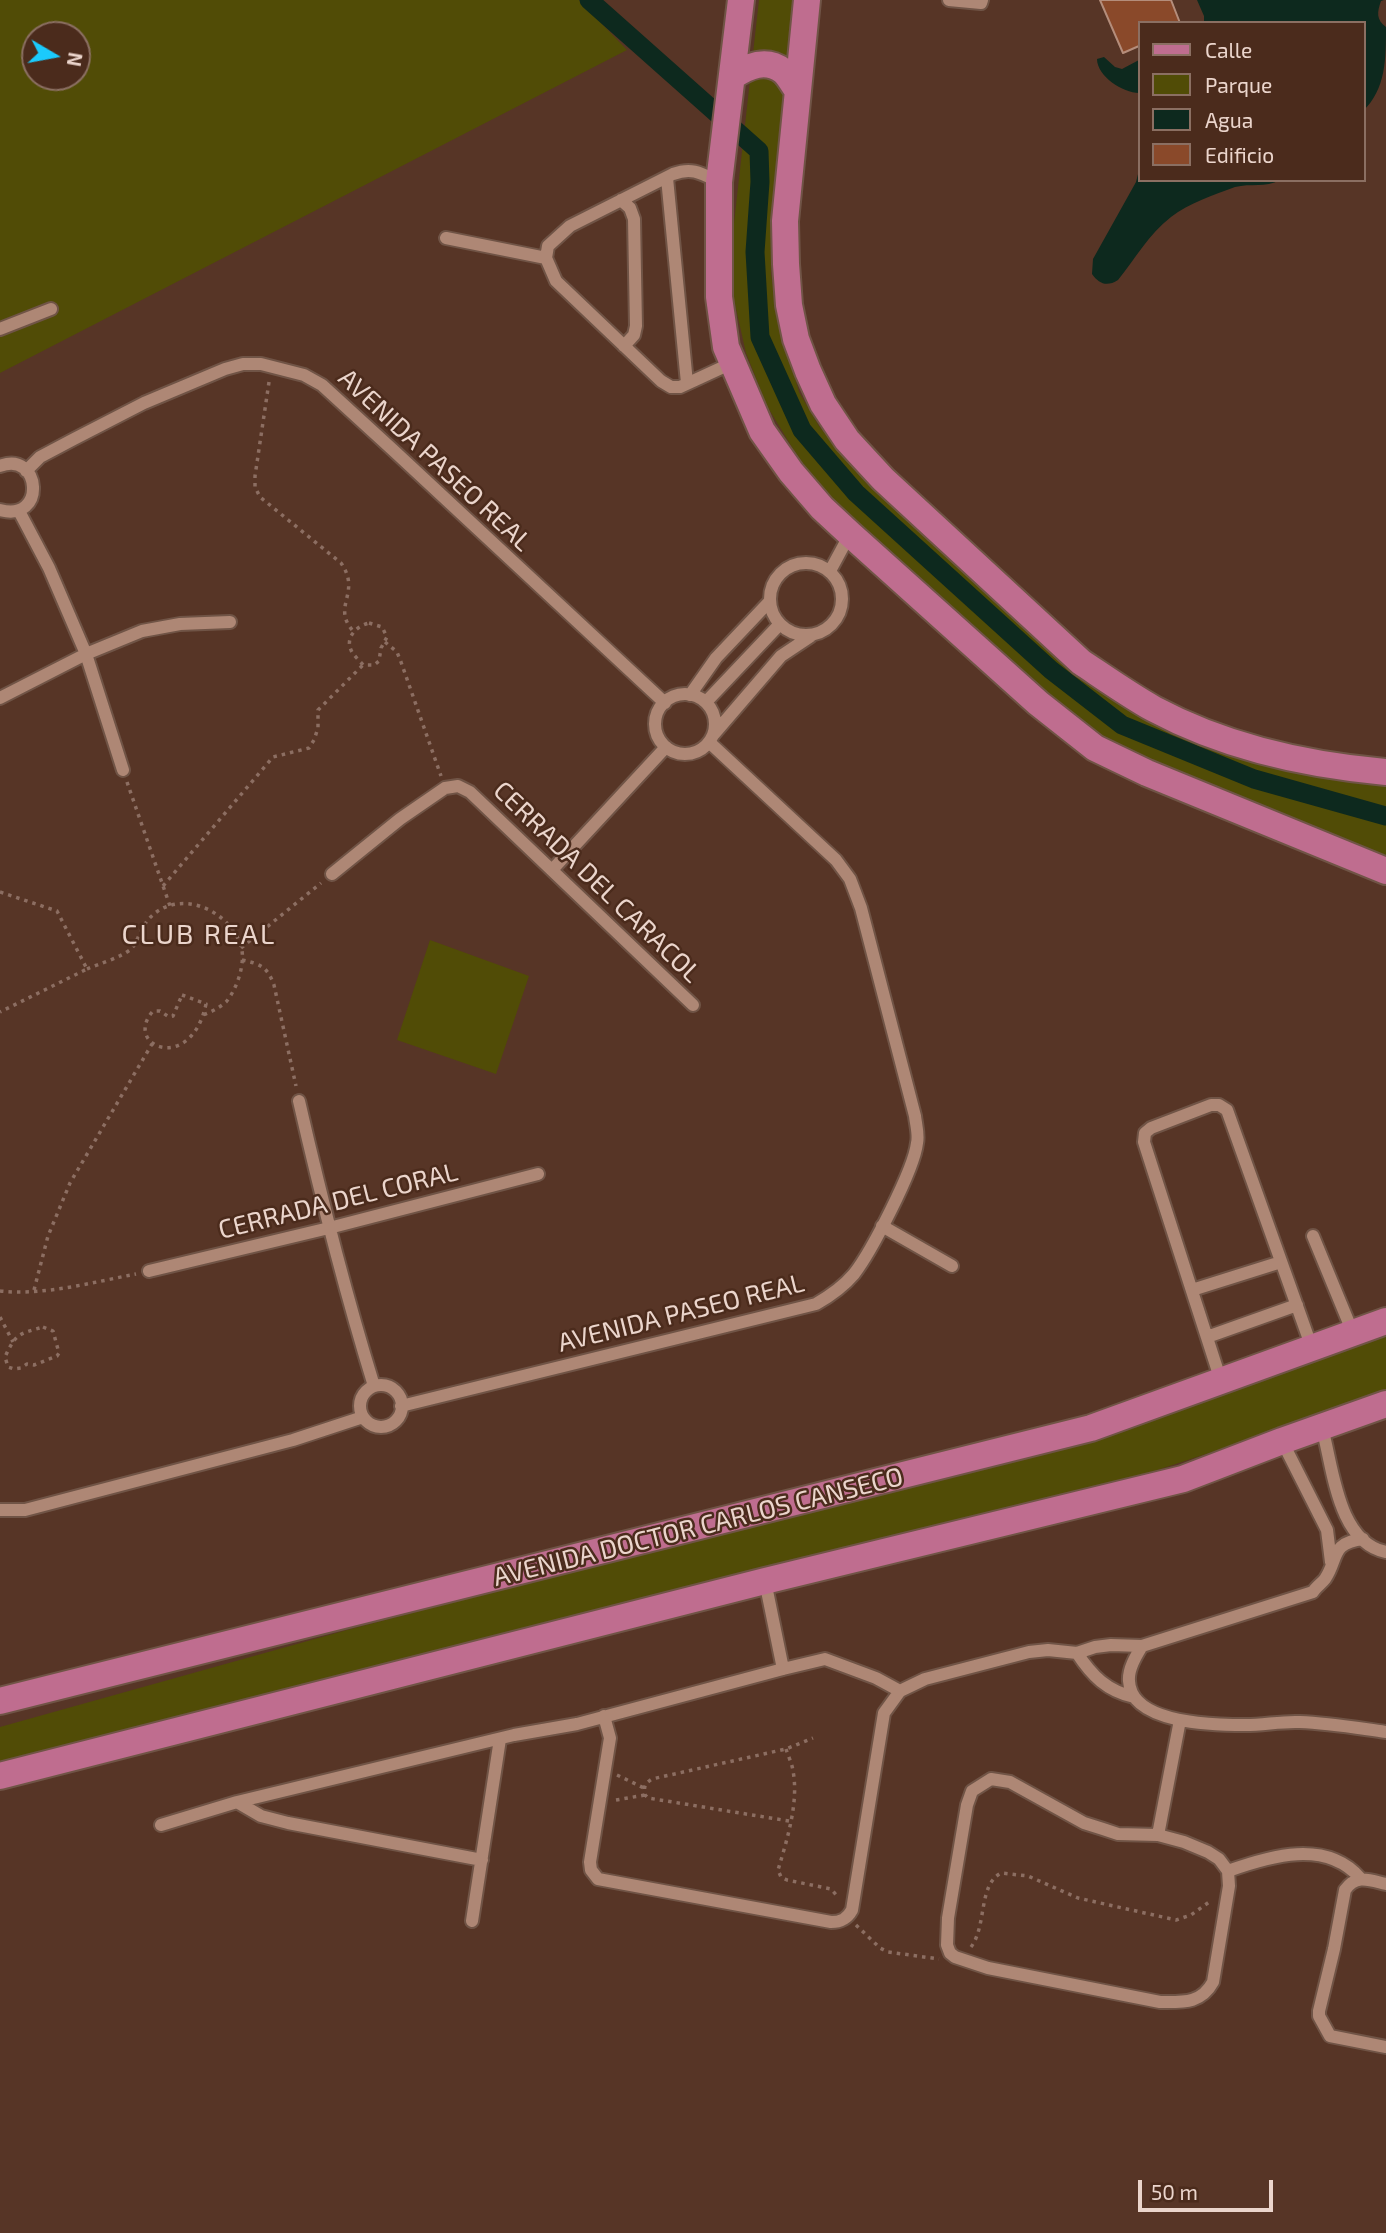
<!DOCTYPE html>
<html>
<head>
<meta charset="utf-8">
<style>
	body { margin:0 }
	#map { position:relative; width:1386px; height:2233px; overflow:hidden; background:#573526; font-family:"Exo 2",sans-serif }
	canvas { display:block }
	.legend { position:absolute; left:1138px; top:21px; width:228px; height:161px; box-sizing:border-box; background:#4b2b1c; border:2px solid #8b6f62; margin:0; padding:9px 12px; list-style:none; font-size:21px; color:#ebd5cc }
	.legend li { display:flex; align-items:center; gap:14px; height:35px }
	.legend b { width:35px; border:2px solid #8b6f62 }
	.north { position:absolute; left:21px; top:21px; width:70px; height:70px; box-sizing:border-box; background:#4b2b1c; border:2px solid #8b6f62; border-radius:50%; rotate:100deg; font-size:19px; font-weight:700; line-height:28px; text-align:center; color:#ebd5cc }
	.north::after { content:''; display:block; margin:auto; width:24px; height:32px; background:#1bcafc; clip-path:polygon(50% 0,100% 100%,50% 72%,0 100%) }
	.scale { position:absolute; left:1138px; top:2180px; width:135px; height:32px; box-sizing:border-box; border:4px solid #ebd5cc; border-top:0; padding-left:9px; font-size:21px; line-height:24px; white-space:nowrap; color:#ebd5cc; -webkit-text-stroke:5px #4b2b1c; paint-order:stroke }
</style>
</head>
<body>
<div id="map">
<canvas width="1386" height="2233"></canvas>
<ul class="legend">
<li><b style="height:9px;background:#bf6d8f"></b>Calle</li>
<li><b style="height:19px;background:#514c06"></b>Parque</li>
<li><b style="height:19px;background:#0d291e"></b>Agua</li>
<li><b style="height:19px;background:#8a492a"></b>Edificio</li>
</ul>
<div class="north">N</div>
<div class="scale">50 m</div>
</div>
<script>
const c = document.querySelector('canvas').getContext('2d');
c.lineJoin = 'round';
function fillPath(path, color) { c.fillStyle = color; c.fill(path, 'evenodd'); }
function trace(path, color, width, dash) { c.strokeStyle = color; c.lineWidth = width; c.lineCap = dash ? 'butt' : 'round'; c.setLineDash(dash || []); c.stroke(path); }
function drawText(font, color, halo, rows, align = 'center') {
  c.font = font + ' "Exo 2",sans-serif'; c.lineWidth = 5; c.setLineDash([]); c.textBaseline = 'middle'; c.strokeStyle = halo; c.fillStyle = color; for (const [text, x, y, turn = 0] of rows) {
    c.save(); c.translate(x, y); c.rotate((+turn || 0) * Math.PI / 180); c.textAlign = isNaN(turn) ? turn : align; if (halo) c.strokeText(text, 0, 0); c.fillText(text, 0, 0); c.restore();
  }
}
fillPath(new Path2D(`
	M0,0H579L627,50L0,373ZM35,35H77V77H35Z
	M759,0H797L773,208L771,274L777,311L799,392L819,426L843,455L1154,713L1386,781V856L1159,766L1112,743L1065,712L881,546L820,488L793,449L767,406L746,353L734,300L732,241Z
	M430,940L529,976L496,1074L397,1040Z
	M1386,1335V1390L1218,1450L1097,1490L0,1765V1727L347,1630L818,1507L1076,1446Z`), '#514c06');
fillPath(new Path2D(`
	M1197,0H1384L1381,1C1377,12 1376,20 1386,27C1386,59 1386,89 1363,111V23H1204V16Z
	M1104,57L1115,67L1122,69L1139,60V93C1123,93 1097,76 1097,59Z
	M1139,170V180H1280C1265,188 1251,183 1235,187C1214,195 1189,203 1171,217C1149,234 1135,259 1118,280C1107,287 1099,284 1092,274L1093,259L1136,182Z`), '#0d291e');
trace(new Path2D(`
	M589,0L759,151L760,182L755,252L760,337L802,430L856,493L1051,670L1122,725L1254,779L1386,816`), '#0d291e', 19);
const building = new Path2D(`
	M1100,0H1171L1180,23H1139V46L1123,53Z`);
fillPath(building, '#8a492a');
trace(building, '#b48d7b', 2);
const minor = new Path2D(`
	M949,0L981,3L982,0
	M667,178L687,383
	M719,182C701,173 692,167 673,174L570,226L548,246L546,258L556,281L661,381L671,387H680L732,363
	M621,200L630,208L634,219L636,326L634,335L624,346
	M446,238L546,258
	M0,329L51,309
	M0,466C41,450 47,523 0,510
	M26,471L40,457L74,439L144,403L225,369L243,364H261L304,375L322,385L393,450L665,703
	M19,511L49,568L86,654L123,770
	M770 599a36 36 0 1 1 72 0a36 36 0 1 1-72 0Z
	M830,571L850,534
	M655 724a30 30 0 1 1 60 0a30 30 0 1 1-60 0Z
	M690,695L716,658L769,602
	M0,698L86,654L142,631L180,624L230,622
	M706,702L779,625
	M714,734L781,656L811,636
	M552,870L666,747
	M332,874L400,819L445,788L458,786L470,792L693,1005
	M299,1101C321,1197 345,1292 374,1386
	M882,1226L952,1266
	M1313,1236L1353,1333
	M149,1271L329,1228L538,1174
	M1192,1290L1281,1262
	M1207,1337L1297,1305
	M1221,1381L1144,1142L1145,1133L1151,1128L1211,1105H1219L1227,1110L1312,1348
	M360 1406a21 21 0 1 1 42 0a21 21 0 1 1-42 0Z
	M401,1406L816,1304C830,1296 843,1287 854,1274C871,1252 914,1170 917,1143C919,1135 916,1125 915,1116L861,908L850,879L836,860L709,742
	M1322,1428C1333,1466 1337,1542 1386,1552
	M1282,1441L1327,1530L1331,1562
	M0,1510H25L293,1440L363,1417
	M765,1581L783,1669
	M1142,1646C1136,1656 1128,1669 1129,1681C1131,1724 1215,1725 1246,1725C1264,1725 1282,1721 1300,1722C1329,1723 1357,1728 1386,1732
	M1077,1653C1092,1676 1107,1691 1134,1697
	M604,1716L610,1738L590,1862L591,1870L598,1879L831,1922C841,1922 847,1919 852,1910L884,1713L900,1691
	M991,1779L1010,1782L1084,1823L1103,1829L1118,1834L1158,1835L1184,1842L1208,1852L1219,1859L1228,1871L1229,1886L1213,1982C1201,2004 1183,2002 1160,2002L988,1968L955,1957L950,1953L947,1945L948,1918L967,1805L972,1791Z
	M237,1802L261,1816L288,1823L482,1860
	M161,1825L237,1802L514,1735L577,1724L783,1669L825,1659L876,1678L900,1691L925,1679L1029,1652L1048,1650L1077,1653L1095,1647L1111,1645L1142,1646L1313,1592C1316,1587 1322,1583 1325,1579C1339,1558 1330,1543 1363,1539
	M1158,1835L1180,1720
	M1228,1871C1270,1856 1326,1839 1360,1878
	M1386,1884C1369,1880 1356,1874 1345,1890L1334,1949L1319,2011V2016L1330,2036L1386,2047
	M472,1921L500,1739`);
const major = new Path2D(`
	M741,0L719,182V297L726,347L762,431L791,472L822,508L850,534L1038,703L1095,748L1147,773L1386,871
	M807,0L785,221L786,264L789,305L796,339L808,371L823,404L847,440L883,479L1081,662C1105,678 1129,695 1154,709C1225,747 1307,765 1386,772
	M733,76C748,66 766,58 783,71C788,75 793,84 797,90
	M0,1701L1091,1428L1386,1321
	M0,1776L765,1581L1183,1479L1282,1441L1386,1404`);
trace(minor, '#705446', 16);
trace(major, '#705446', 30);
trace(new Path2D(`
	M269,382L255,476V487L260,497L341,563C362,593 331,606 353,631
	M369,623L382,627L387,637L381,648L379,661L374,665H363C360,661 353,655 351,650C345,637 357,626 369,623Z
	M385,642L397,652L401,662L441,776
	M127,782L170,906
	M163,886L273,757L309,748L314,740L318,728V710L363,665
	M0,892L57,911L87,969L0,1012
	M241,948L321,883
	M242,960C260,964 267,966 274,985L296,1086
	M87,969C99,964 122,957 131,949C135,945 137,940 139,935C145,921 154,911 168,906C198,896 232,918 241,946C246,963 237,989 226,1002C219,1008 211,1012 203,1015
	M182,995L206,1004C191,1075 122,1046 153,1011H160L169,1017L173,1016Z
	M34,1290L48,1236L70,1183L152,1044
	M0,1291C43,1296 94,1282 136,1274
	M0,1317L13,1342
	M43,1327L53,1331L59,1353L57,1356L34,1365L27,1364L21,1368L14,1369L8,1367L5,1357C16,1333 19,1334 43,1327Z
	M786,1749C788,1756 792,1763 793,1771C799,1802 787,1840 778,1870L781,1877L787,1880L831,1889L839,1898
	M617,1775L644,1788
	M616,1800L645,1795
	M789,1821L648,1798L645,1795C644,1787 644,1784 652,1779L786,1749L813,1738
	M856,1925L880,1948L888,1952L939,1959
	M971,1947C987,1926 978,1885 1001,1873L1028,1876L1078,1898L1176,1920L1191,1915L1212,1900`), '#8c6e62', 3.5, [3.5, 5]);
trace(minor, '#ae8775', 12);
trace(major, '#bf6d8f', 26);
drawText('26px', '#ebd5cc', '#4b2b1c', [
	["AVENIDA PASEO REAL",435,460,43],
	["CERRADA DEL CARACOL",597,882,44],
	["CERRADA DEL CORAL",338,1201,-14],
	["AVENIDA PASEO REAL",681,1313,-14],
	["AVENIDA DOCTOR CARLOS CANSECO",698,1527,-14]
]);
c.letterSpacing = '2px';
drawText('28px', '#ebd5cc', '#4b2b1c', [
	["CLUB REAL",199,935]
]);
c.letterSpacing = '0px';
</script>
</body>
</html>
